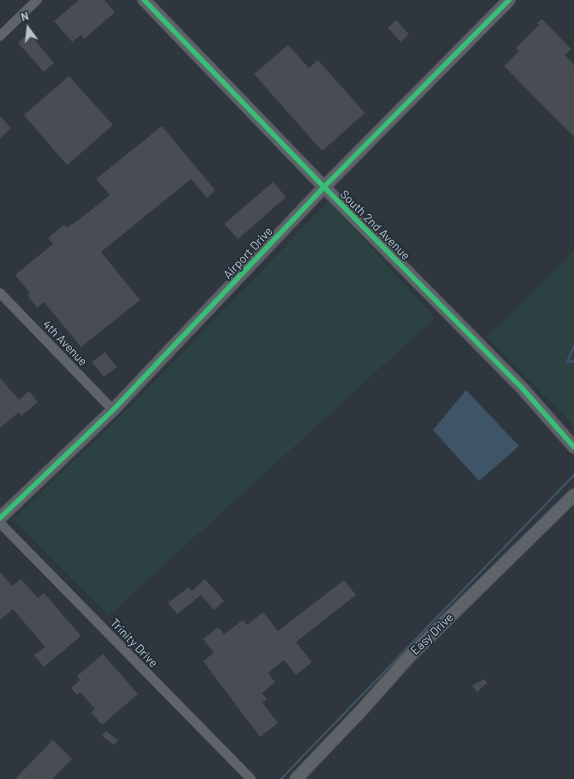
<!DOCTYPE html>
<html>
<head>
<meta charset="utf-8">
<style>
	body { margin:0 }
	#map { position:relative; width:574px; height:779px; overflow:hidden; background:#2f363d; font-family:Barlow,sans-serif }
	canvas { display:block }
	.north { position:absolute; left:8px; top:8px; width:40px; height:40px; -webkit-text-stroke:3px #212e38; paint-order:stroke; rotate:345deg; font-size:11px; font-weight:700; line-height:16px; text-align:center; color:#bac3cc }
	.north::after { content:''; display:block; margin:auto; width:14px; height:18px; background:#bac3cc; clip-path:polygon(50% 0,100% 100%,50% 72%,0 100%) }
</style>
</head>
<body>
<div id="map">
<canvas width="574" height="779"></canvas>
<div class="north">N</div>
</div>
<script>
const c = document.querySelector('canvas').getContext('2d');
c.lineJoin = 'round';
function fillPath(path, color) { c.fillStyle = color; c.fill(path, 'evenodd'); }
function trace(path, color, width, dash) { c.strokeStyle = color; c.lineWidth = width; c.lineCap = dash ? 'butt' : 'round'; c.setLineDash(dash || []); c.stroke(path); }
function drawText(font, color, halo, rows, align = 'center') {
  c.font = font + ' Barlow,sans-serif'; c.lineWidth = 3.5; c.setLineDash([]); c.textBaseline = 'middle'; c.strokeStyle = halo; c.fillStyle = color; for (const [text, x, y, turn = 0] of rows) {
    c.save(); c.translate(x, y); c.rotate((+turn || 0) * Math.PI / 180); c.textAlign = isNaN(turn) ? turn : align; if (halo) c.strokeText(text, 0, 0); c.fillText(text, 0, 0); c.restore();
  }
}
fillPath(new Path2D(`
	M329,201L435,318L108,616L13,519L122,415Z
	M574,251V426L487,337Z`), '#2c4242');
fillPath(new Path2D(`
	M466,390L519,446L479,481L433,430Z`), '#3e5467');
trace(new Path2D(`
	M574,346L567,362L574,361
	M281,779L574,475`), '#3e5467', 2);
fillPath(new Path2D(`
	M79,0H104L115,12L84,39L81,35L72,42L54,21Z
	M542,19L571,49L565,55L574,65V137L504,66L519,51L516,48L539,25L537,23Z
	M396,20L409,34L401,42L388,28Z
	M29,33L54,63L44,72L18,43Z
	M288,45L309,68L318,60L365,113L322,151L254,74Z
	M69,76L113,125L67,165L24,115Z
	M0,116L11,128L0,139Z
	M162,126L215,190L207,198L191,179L101,252L140,300L81,347L44,302L37,308L27,295L30,293L15,275L53,244L48,238L64,225L67,228L71,224L72,225L110,195L96,179Z
	M273,182L286,197L238,239L224,224Z
	M105,352L117,367L104,377L92,362Z
	M0,378L19,400L29,391L38,402L21,416L19,412L0,428Z
	M0,572L12,586L21,579L38,598L44,593L81,636L44,667L34,655L45,647L13,609L0,620Z
	M205,579L224,601L214,610L201,595L177,614L168,603L189,587L192,591Z
	M344,580L356,595L296,642L312,662L296,675L284,660L268,673L275,682L262,693L267,699L262,702L278,723L260,737L203,661L214,653L203,639L218,627L224,634L243,620L247,625L263,612L278,631Z
	M103,654L138,694L102,725L91,712L95,709L80,692L77,695L71,688L80,680L77,676Z
	M484,679L487,683L477,692L472,686Z
	M106,731L118,740L114,745L102,736Z
	M53,740L72,759L52,779H15Z`), '#474d52');
const street = new Path2D(`
	M0,36L37,0
	M0,293L113,410
	M0,523L251,779`);
const secondary = new Path2D(`
	M144,0L324,187L522,388L574,447
	M0,518L113,410L324,187L509,0
	M296,779L360,712L409,657L574,495`);
trace(street, '#4d5257', 10);
trace(secondary, '#4d5257', 14);
trace(street, '#5f646a', 9);
trace(secondary, '#5d6369', 12);
trace(new Path2D(`
	M144,0L324,187L522,388L574,447
	M0,518L113,410L324,187L509,0`), '#3abd76', 5);
drawText('12px', '#bac3cc', '#212e38', [
	["South 2nd Avenue",375,225,45],
	["Airport Drive",248,253,-47],
	["4th Avenue",65,343,46],
	["Easy Drive",432,634,-44],
	["Trinity Drive",134,643,46]
]);
</script>
</body>
</html>
